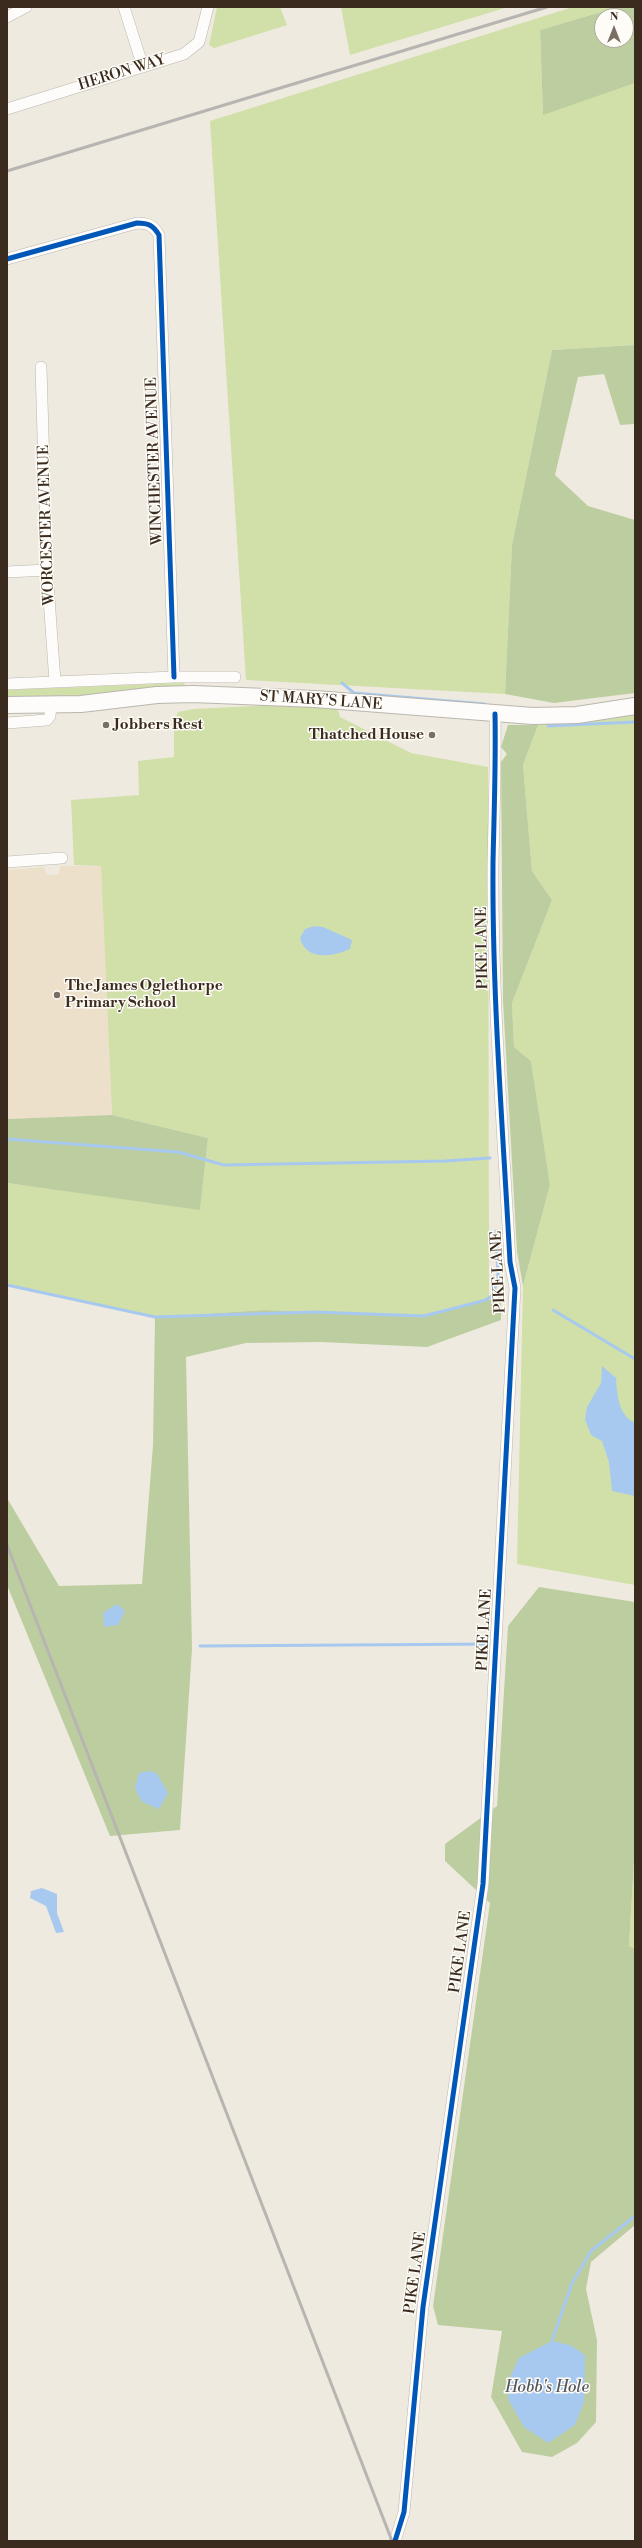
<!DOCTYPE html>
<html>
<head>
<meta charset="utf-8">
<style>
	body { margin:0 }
	#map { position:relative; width:642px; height:2548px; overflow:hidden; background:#efeadf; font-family:"Libre Bodoni",serif }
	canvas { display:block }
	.frame { position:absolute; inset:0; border:8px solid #3b2a1e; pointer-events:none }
	.north { position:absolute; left:594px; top:8px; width:40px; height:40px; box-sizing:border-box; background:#fdfcf7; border:1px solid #afa8a0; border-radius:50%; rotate:0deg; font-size:11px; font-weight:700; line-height:16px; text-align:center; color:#3b2a1e }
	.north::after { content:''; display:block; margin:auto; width:14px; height:18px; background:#7a6d62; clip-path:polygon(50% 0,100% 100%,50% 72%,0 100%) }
</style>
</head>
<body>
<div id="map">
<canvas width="642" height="2548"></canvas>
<div class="frame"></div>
<div class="north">N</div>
</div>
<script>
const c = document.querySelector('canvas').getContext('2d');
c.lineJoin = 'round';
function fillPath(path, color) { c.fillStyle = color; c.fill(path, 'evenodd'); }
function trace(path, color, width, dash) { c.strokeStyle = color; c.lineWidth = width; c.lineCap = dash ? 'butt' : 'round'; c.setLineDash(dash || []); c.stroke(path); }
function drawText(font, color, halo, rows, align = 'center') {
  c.font = font + ' "Libre Bodoni",serif'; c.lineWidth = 3; c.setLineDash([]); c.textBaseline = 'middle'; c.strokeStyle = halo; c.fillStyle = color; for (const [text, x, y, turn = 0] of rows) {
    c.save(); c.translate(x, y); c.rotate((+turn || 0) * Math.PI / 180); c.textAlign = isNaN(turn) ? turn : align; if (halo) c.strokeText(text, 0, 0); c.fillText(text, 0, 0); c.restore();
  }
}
fillPath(new Path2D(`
	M60,866H101L112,1115L7,1119V870L44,867L47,875L59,874Z`), '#ede0cb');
fillPath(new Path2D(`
	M217,7H280L287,25L214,48L209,45Z
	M341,7H508L350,55Z
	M573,7H618L540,30L543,114L635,83V345L552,350L512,545L505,694L246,680L210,121Z
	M183,683L186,685L182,690L7,701V690Z
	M295,704L337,706L340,717L411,753L488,767L489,1299L414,1316L265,1310L155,1317L7,1285V1183L200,1209L208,1138L112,1115L101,866L74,865L71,800L139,795L138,761L174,757V732L172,727L178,712L194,709Z
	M635,715V1585L517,1564L523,1286L550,1185L531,1061L514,1047L512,1003L552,900L532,871L523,765L538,725Z
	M635,1844V1949L629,1946Z`), '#d1dfa9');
fillPath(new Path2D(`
	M618,7H635V83L543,115L540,30ZM602,16H626V40H602Z
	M635,345V424L620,425L604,374L578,377L555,475L588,506L635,520V693L554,703L505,694L512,545L552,350Z
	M508,725H538L523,765L532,871L552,900L512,1003L514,1047L531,1061L550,1185L523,1286L517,1252L503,1001L501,762L507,754L501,747Z
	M112,1115L208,1138L200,1210L7,1183V1119Z
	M501,1297V1320L427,1347L321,1342L246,1343L186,1357L192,1649L180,1830L110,1836L7,1585V1498L59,1586L142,1584L153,1445L155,1317L265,1310L414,1316Z
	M539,1587L635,1602V1844L629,1946L635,1949V2225L591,2262L586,2289L597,2340L596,2422L577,2443L552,2457L522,2452L491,2397L502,2331L438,2325L433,2306L490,1903L445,1861V1844L497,1806L508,1626Z`), '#bccea0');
fillPath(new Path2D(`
	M314,926L323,927L352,940L350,949C332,957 306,961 300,938L305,929Z
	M602,1366L616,1378C617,1394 618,1415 635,1423V1496L612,1491L609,1462L602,1441L591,1435L585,1419L587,1407L601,1383Z
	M117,1604L125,1611L118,1625L104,1627L103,1613Z
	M151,1771L157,1774L168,1793L159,1809L141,1801L135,1788L139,1773Z
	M42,1888L57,1894V1913L64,1932L56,1933L46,1906L30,1898L31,1891Z
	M552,2341L570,2345L585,2355L584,2402L575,2425L548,2443L524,2427L508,2399L510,2377L519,2358Z`), '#a8c9ef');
trace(new Path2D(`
	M342,683L354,693L485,704
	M548,726L635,722
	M7,1139L178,1152L224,1165L445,1161L490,1158
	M7,1285L155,1317L315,1312L424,1316L486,1300L493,1295L498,1277L496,1231
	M553,1310L635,1359
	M200,1646L494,1644
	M552,2341L572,2283L591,2251L635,2216`), '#a8c9ef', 3);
const street = new Path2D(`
	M124,7L143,67
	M7,17L26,7
	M7,109L184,54L199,42L208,7
	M7,259L137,223C148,223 153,225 159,235L174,677
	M41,367L47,570L55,682
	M7,572L47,570
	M7,684L174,677H235
	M7,723L47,720L50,716L51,705
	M7,862L62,858
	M395,2541L404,2512L423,2307L483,1884L515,1288L510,1262C503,1130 492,996 493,863C494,813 496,764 495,714`);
const secondary = new Path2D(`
	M7,705L81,704L157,695L193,694L315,699L533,716L577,715L635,706`);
trace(street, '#bab6ae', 12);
trace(secondary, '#bab6ae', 18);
trace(street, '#fdfcfa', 11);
trace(secondary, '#fdfcfa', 16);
trace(new Path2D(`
	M7,171L547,7
	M7,1545L392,2541`), '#b7b4b1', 3);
trace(new Path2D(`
	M7,259L137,223C148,223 153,225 159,235L174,677
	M395,2541L404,2512L423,2307L483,1884L515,1288L510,1262C503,1130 492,996 493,863C494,813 496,764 495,714`), '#0057b8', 5);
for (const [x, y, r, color] of [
	[106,725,4,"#7a6d62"],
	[432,735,4,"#7a6d62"],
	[57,995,4,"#7a6d62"]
]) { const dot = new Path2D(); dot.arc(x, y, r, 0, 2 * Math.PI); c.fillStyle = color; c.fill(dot); trace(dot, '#fdfcf7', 1.5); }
drawText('15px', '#3b2a1e', '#fdfcf7', [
	["HERON WAY",122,73,-17],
	["WINCHESTER AVENUE",155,461,-92],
	["WORCESTER AVENUE",47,525,-92],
	["ST MARY'S LANE",321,701,4],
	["PIKE LANE",483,948,-91],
	["PIKE LANE",499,1272,-93],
	["PIKE LANE",485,1630,-87],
	["PIKE LANE",461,1952,-82],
	["PIKE LANE",416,2273,-82]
]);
drawText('bold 15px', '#3b2a1e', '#fdfcf7', [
	["Jobbers Rest",114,725],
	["Thatched House",424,735,"right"],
	["The James Oglethorpe",65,986],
	["Primary School",65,1003]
], 'left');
drawText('italic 16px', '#52565f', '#fdfcf7', [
	["Hobb's Hole",547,2388]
]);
</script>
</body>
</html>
